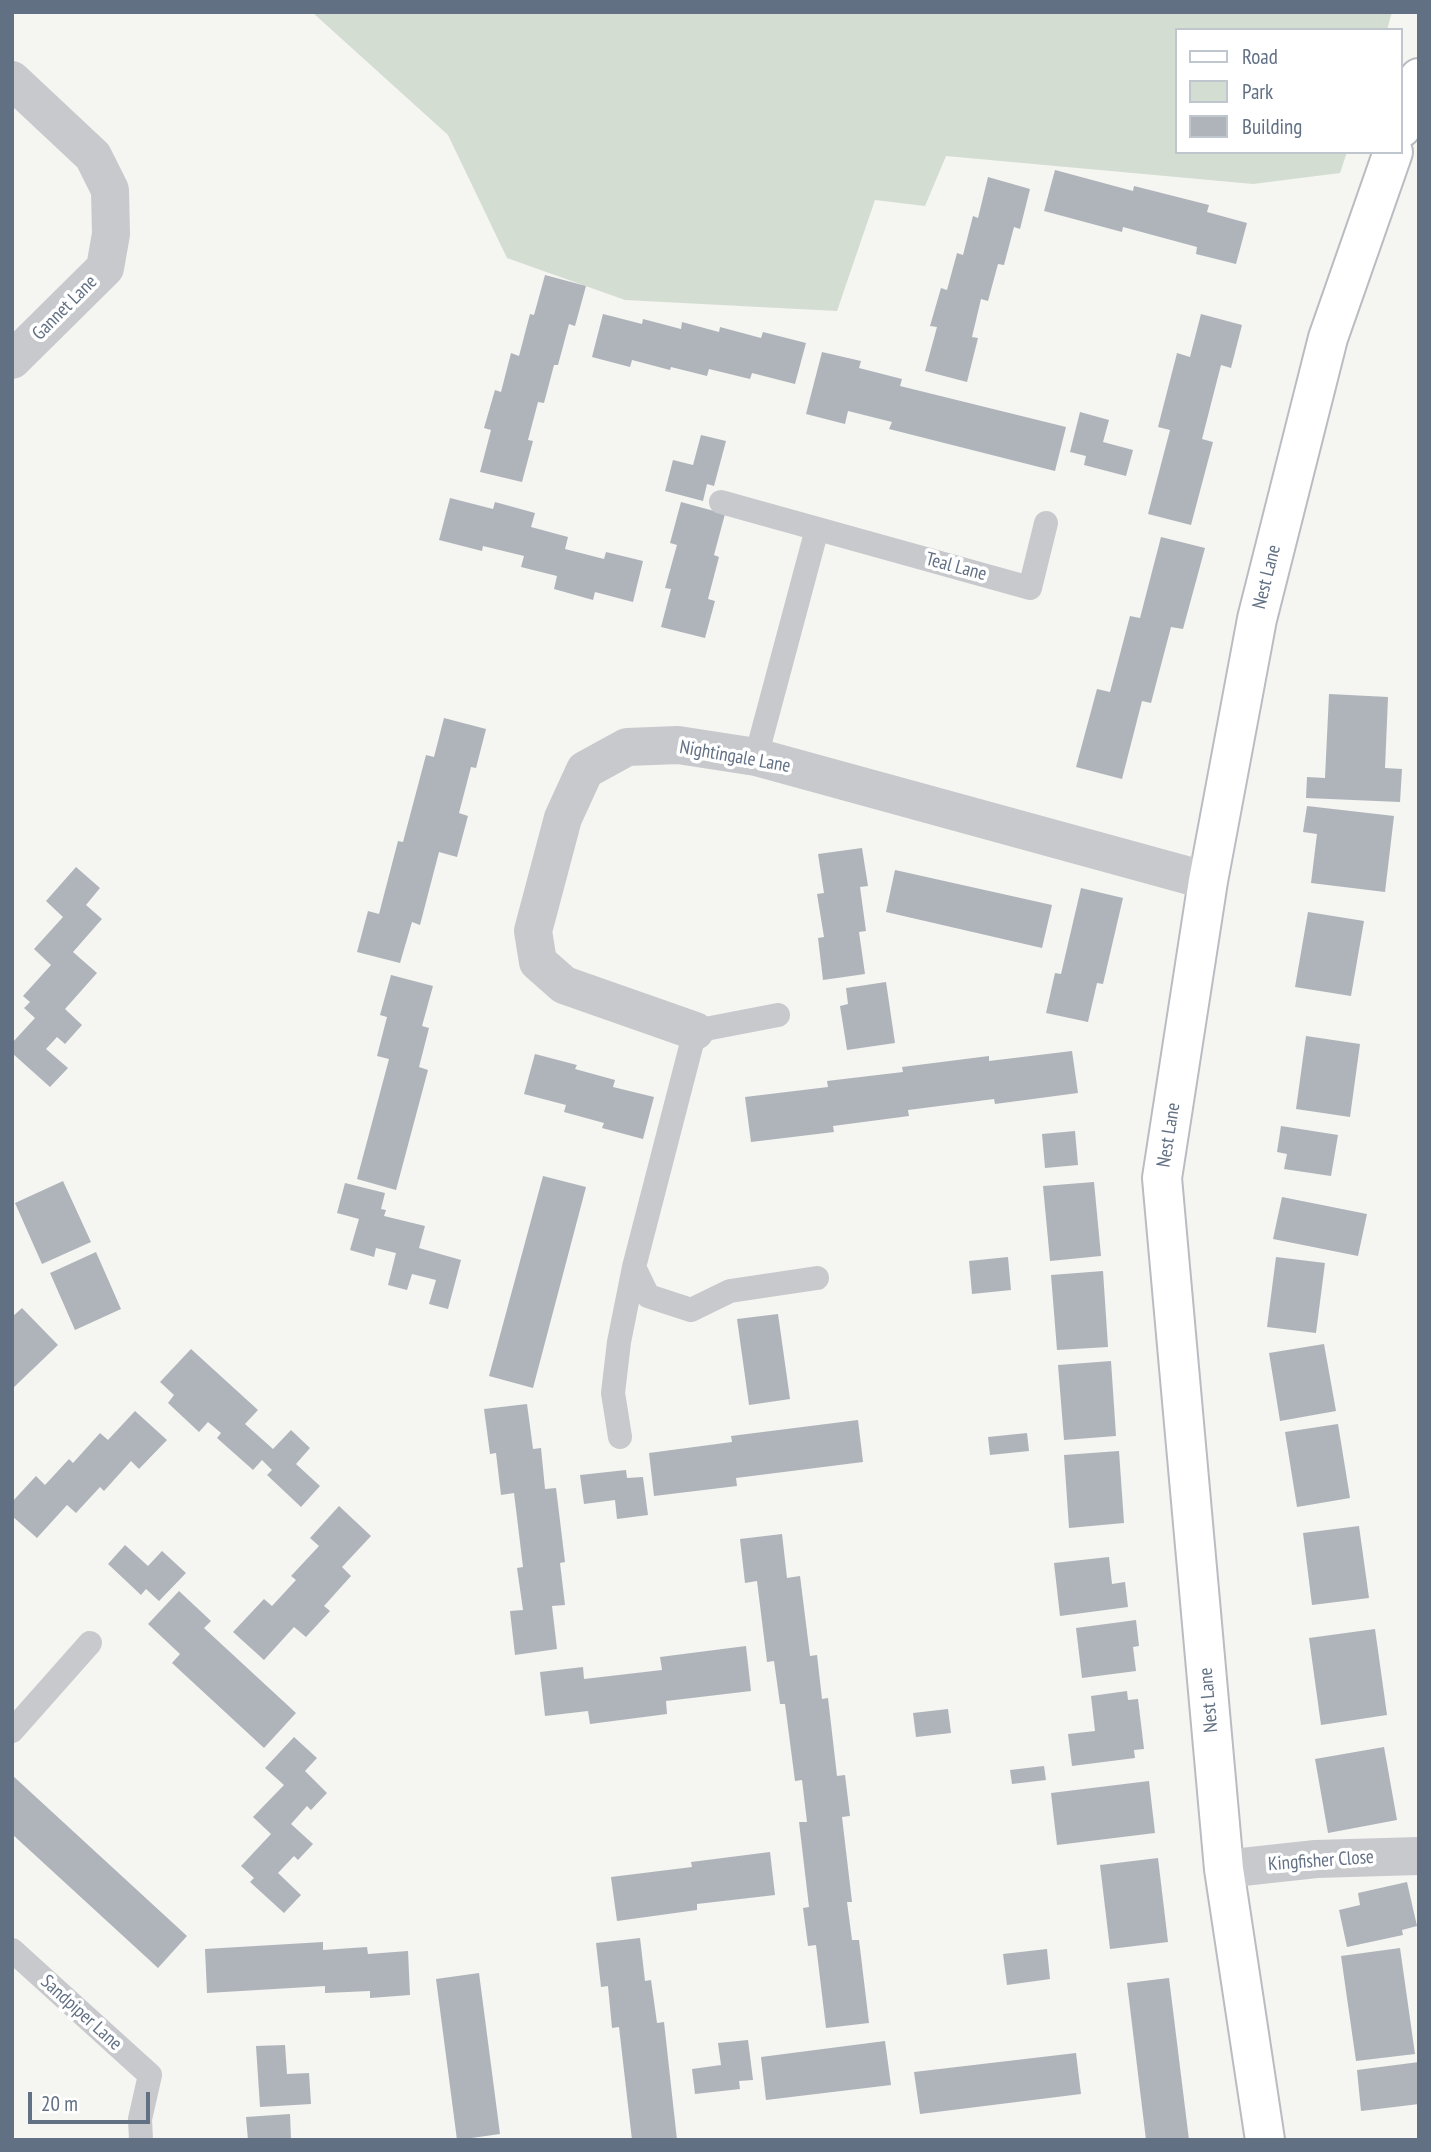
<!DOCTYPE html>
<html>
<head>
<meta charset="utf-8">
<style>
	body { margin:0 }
	#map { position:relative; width:1431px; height:2152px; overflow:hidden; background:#f5f5f1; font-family:"PT Sans Narrow",sans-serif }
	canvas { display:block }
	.frame { position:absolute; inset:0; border:14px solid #627084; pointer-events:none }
	.legend { position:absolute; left:1175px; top:28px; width:228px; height:126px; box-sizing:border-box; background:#fff; border:2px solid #c0c6ce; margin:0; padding:9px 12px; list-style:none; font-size:21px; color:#627084 }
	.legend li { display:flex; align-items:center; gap:14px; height:35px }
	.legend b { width:35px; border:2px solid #c0c6ce }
	.scale { position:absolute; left:28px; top:2092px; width:122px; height:32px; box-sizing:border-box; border:4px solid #627084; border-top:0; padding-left:9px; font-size:21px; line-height:24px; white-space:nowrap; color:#627084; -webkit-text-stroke:5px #fff; paint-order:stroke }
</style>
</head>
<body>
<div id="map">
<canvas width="1431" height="2152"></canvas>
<div class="frame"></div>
<ul class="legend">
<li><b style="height:9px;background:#fff"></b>Road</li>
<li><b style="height:19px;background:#d4ddd2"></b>Park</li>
<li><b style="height:19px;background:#afb4bb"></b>Building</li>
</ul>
<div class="scale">20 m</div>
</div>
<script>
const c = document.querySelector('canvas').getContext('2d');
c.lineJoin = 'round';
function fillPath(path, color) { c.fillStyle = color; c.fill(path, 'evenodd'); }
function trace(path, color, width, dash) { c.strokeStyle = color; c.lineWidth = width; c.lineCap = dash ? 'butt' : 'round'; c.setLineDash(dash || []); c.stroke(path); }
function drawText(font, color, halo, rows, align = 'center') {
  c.font = font + ' "PT Sans Narrow",sans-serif'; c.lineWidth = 7; c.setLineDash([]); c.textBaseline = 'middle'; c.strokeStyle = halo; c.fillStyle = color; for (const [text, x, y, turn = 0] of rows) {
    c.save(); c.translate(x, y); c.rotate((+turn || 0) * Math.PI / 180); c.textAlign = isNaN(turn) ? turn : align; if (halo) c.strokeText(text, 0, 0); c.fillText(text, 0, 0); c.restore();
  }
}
fillPath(new Path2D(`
	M312,12H1392L1387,30H1177V152H1347L1340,173L1253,184L946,156L925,206L875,200L837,311L625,300L507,258L448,135Z`), '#d4ddd2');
fillPath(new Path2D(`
	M1055,170L1133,191L1134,186L1209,205L1207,212L1247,223L1236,264L1196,254L1197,247L1123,227L1122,232L1044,211Z
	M988,177L1030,189L1020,229L1014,227L1004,265L998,264L988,301L981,299L972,337L978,338L967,382L925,371L937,327L930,326L941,288L947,290L957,253L963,255L973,216L978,218Z
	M545,275L586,286L575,326L569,324L558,365H554L544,403L538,402L528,440L533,441L522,482L480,472L491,430L484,428L495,390L501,392L511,353L519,356L530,314L534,315Z
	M603,314L642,324L643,319L681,329L682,322L719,332L720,327L761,338L763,332L806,343L795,384L752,373L750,379L709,369L707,376L671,367L670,370L632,360L630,367L592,357Z
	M1201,314L1242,325L1231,368L1221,365L1202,439L1213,442L1191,525L1148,514L1170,430L1158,427L1177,353L1190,357Z
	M822,352L861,361L859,368L902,379L900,386L1066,427L1055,471L889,429L892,422L848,411L845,424L806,414Z
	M1080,412L1109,420L1103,442L1133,450L1126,476L1084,465L1086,456L1070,452Z
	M701,435L726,441L714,486L707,484L703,501L665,491L673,460L693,465Z
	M450,498L493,509L495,502L535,513L531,527L568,537L565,549L604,559L606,552L643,561L633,602L595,592L593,600L554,589L557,576L521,567L524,556L483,546L482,551L439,540Z
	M681,502L725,514L714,555L719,557L708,599L715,601L705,638L661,627L671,589L665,588L677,545L670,543Z
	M1161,537L1205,548L1183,629L1171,627L1151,703L1142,701L1122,779L1076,767L1097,689L1110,692L1130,616L1140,618Z
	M1329,694L1388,697L1385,768L1402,769L1400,802L1306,798L1307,777L1325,778Z
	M444,718L486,729L476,768L471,767L459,813L468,816L457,857L439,852L420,925L412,922L400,963L357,952L368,911L379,914L398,841L403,842L426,755L434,757Z
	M1307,806L1394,816L1385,892L1311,883L1317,834L1303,832Z
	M862,848L868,886L860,887L866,931L859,932L865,974L823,980L818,938L824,937L817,894L824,893L818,854Z
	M76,867L100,888L86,905L102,919L73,952L97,973L65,1009L82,1025L65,1044L57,1037L46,1049L68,1068L50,1087L12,1053V1043L35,1018L24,1008L30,1002L23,996L51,965L34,949L63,917L46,901Z
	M895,870L1052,905L1042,948L886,912Z
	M1081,888L1123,898L1103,984L1097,983L1088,1022L1046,1013L1055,973L1061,974Z
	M1308,912L1364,921L1351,996L1295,987Z
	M391,975L433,986L422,1026L429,1028L419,1067L428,1070L396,1190L357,1179L389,1059L377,1056L387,1017L380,1015Z
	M886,982L895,1043L847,1050L840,1006L848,1004L846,988Z
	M1306,1036L1360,1044L1350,1117L1296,1109Z
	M1072,1051L1078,1093L995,1104L994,1099L908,1110L909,1116L833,1126L834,1132L751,1142L745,1097L828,1087L827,1081L903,1072L902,1067L989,1056V1061Z
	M535,1054L577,1065L575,1069L615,1080L613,1087L654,1097L643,1139L602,1128L604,1123L564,1112L566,1105L524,1094Z
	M1281,1126L1338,1135L1331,1176L1284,1169L1287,1154L1277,1152Z
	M1075,1131L1078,1165L1045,1168L1042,1134Z
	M543,1176L586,1187L533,1388L489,1376Z
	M63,1181L91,1242L42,1264L15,1203Z
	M1094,1182L1101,1256L1050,1261L1043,1186Z
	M345,1183L385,1193L381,1209L386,1210L384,1216L425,1226L419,1248L461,1260L448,1309L429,1304L436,1280L412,1274L407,1290L388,1285L396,1253L376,1248L374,1257L350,1250L359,1219L337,1213Z
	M1282,1197L1367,1214L1358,1256L1273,1239Z
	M96,1252L121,1309L75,1330L50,1273Z
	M1008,1257L1011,1290L972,1294L969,1261Z
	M1276,1257L1325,1263L1316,1333L1267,1327Z
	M1103,1271L1108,1347L1057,1350L1051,1275Z
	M22,1308L58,1345L12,1389V1317Z
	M778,1314L790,1399L749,1405L737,1319Z
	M1324,1344L1336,1411L1280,1421L1269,1353Z
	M191,1349L258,1410L245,1424L273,1449L291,1430L310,1448L296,1464L320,1486L301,1507L267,1475L272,1470L262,1460L253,1470L217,1438L221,1433L208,1422L199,1432L168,1403L174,1395L160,1382Z
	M1111,1361L1116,1436L1064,1440L1058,1365Z
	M527,1404L533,1449L541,1448L545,1489L556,1488L565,1562L560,1563L565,1605L552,1606L557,1649L515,1655L510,1611L523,1610L517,1568L523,1567L514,1493L501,1495L496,1453L490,1454L484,1409Z
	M135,1411L167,1440L139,1469L131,1461L104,1491L100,1487L76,1513L67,1505L37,1538L12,1516V1502L36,1476L45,1485L69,1459L73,1463L100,1433L108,1440Z
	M858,1420L863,1462L736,1478L737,1486L654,1496L649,1453L732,1442L731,1436Z
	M1338,1424L1350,1498L1297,1507L1285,1432Z
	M1027,1433L1029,1451L990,1455L988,1437Z
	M1119,1451L1124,1523L1069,1528L1064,1455Z
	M626,1470L627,1478L643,1477L648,1515L617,1519L615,1500L584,1504L580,1475Z
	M339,1506L371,1536L342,1567L351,1576L324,1606L330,1611L306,1637L294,1627L264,1660L233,1632L264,1599L272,1606L296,1580L291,1576L319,1546L310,1538Z
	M1359,1526L1369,1598L1312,1605L1303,1533Z
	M782,1534L787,1578L800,1576L810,1656L817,1655L822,1699L828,1698L837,1776L845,1775L850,1816L842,1817L852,1902H847L852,1940H859L869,2023L826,2028L816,1945L808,1946L803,1908L809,1907L799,1822H807L802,1780L795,1781L785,1704H780L774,1661L767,1662L757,1581L745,1583L740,1539Z
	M125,1545L148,1566L162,1551L186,1573L159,1601L146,1589L141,1595L108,1564Z
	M1109,1557L1112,1584L1125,1582L1128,1607L1060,1616L1054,1563Z
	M179,1591L211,1621L204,1628L296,1713L264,1748L172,1663L180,1654L148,1624Z
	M1136,1620L1139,1646L1133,1647L1136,1671L1082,1678L1076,1628Z
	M1375,1629L1387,1715L1321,1725L1309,1638Z
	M746,1646L751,1691L666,1701L667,1714L590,1724L588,1711L545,1716L540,1672L583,1667L584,1679L662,1670L660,1657Z
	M1127,1691L1128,1700L1138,1699L1144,1749L1134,1750L1135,1758L1072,1766L1068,1734L1095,1731L1091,1696Z
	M948,1709L951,1733L916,1737L913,1713Z
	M294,1737L317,1758L305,1771L327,1793L311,1810L307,1806L291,1824L313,1844L298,1860L294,1856L278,1873L301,1895L284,1913L250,1882L254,1878L241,1866L271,1834L253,1817L284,1785L265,1768Z
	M1384,1747L1397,1820L1328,1833L1315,1759Z
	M1044,1766L1046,1780L1012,1784L1010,1770Z
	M12,1775L187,1936L158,1968L12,1834Z
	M1149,1781L1155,1833L1057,1845L1051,1793Z
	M770,1852L775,1895L697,1904V1910L617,1921L611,1877L692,1867L691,1862Z
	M1158,1858L1168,1942L1110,1949L1100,1865Z
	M1407,1882L1417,1926L1402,1930L1403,1935L1347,1947L1339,1910L1360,1905L1358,1893Z
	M640,1938L645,1981L651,1980L657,2023L664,2022L677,2140H632L619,2027L612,2028L608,1986L601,1987L596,1943Z
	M323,1942V1950L367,1947L368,1954L408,1951L410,1995L370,1998V1991L325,1993V1986L207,1993L205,1949Z
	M1400,1948L1415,2054L1356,2061L1341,1956Z
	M1047,1949L1050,1979L1007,1985L1003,1954Z
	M479,1973L500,2134L457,2140L436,1979Z
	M1169,1978L1189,2140H1146L1127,1983Z
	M748,2040L753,2080L739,2081L740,2089L695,2094L692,2069L721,2065L718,2043Z
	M885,2041L891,2085L766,2100L761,2057Z
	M285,2045L287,2074L309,2073L311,2104L260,2107L256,2046Z
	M1076,2053L1081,2094L920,2114L914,2072Z
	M1419,2062V2104L1361,2111L1357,2070Z
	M290,2114L291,2140H248L246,2117Z`), '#afb4bb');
const secondary = new Path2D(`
	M1401,128L1419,78
	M1265,2140L1224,1869L1162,1178L1208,881L1257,619L1328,338L1393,152`);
trace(secondary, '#b9bcc1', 42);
trace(new Path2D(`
	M721,502L1030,588L1046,523
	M756,757L817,529
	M778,1015L695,1031L634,1267L648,1296L691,1310L730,1291L817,1278
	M620,1437L613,1393L619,1342L634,1267
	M12,1731L90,1643
	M12,1950L150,2075L140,2119L141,2140`), '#c7c9cd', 24);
trace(new Path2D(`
	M12,80L93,156L110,190L111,234L105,268L12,360
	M695,1031L564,985L538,962L533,931L563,818L585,770L627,747L678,745L756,757L1208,881
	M1224,1869L1316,1859L1419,1856`), '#c7c9cd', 38);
trace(secondary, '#fff', 38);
drawText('19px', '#627084', '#fff', [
	["Gannet Lane",65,308,-45],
	["Teal Lane",956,567,15],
	["Nest Lane",1267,577,-76],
	["Nightingale Lane",735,757,10],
	["Nest Lane",1169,1135,-81],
	["Nest Lane",1209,1700,-95],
	["Kingfisher Close",1321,1861,-4],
	["Sandpiper Lane",81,2013,42]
]);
</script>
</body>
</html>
